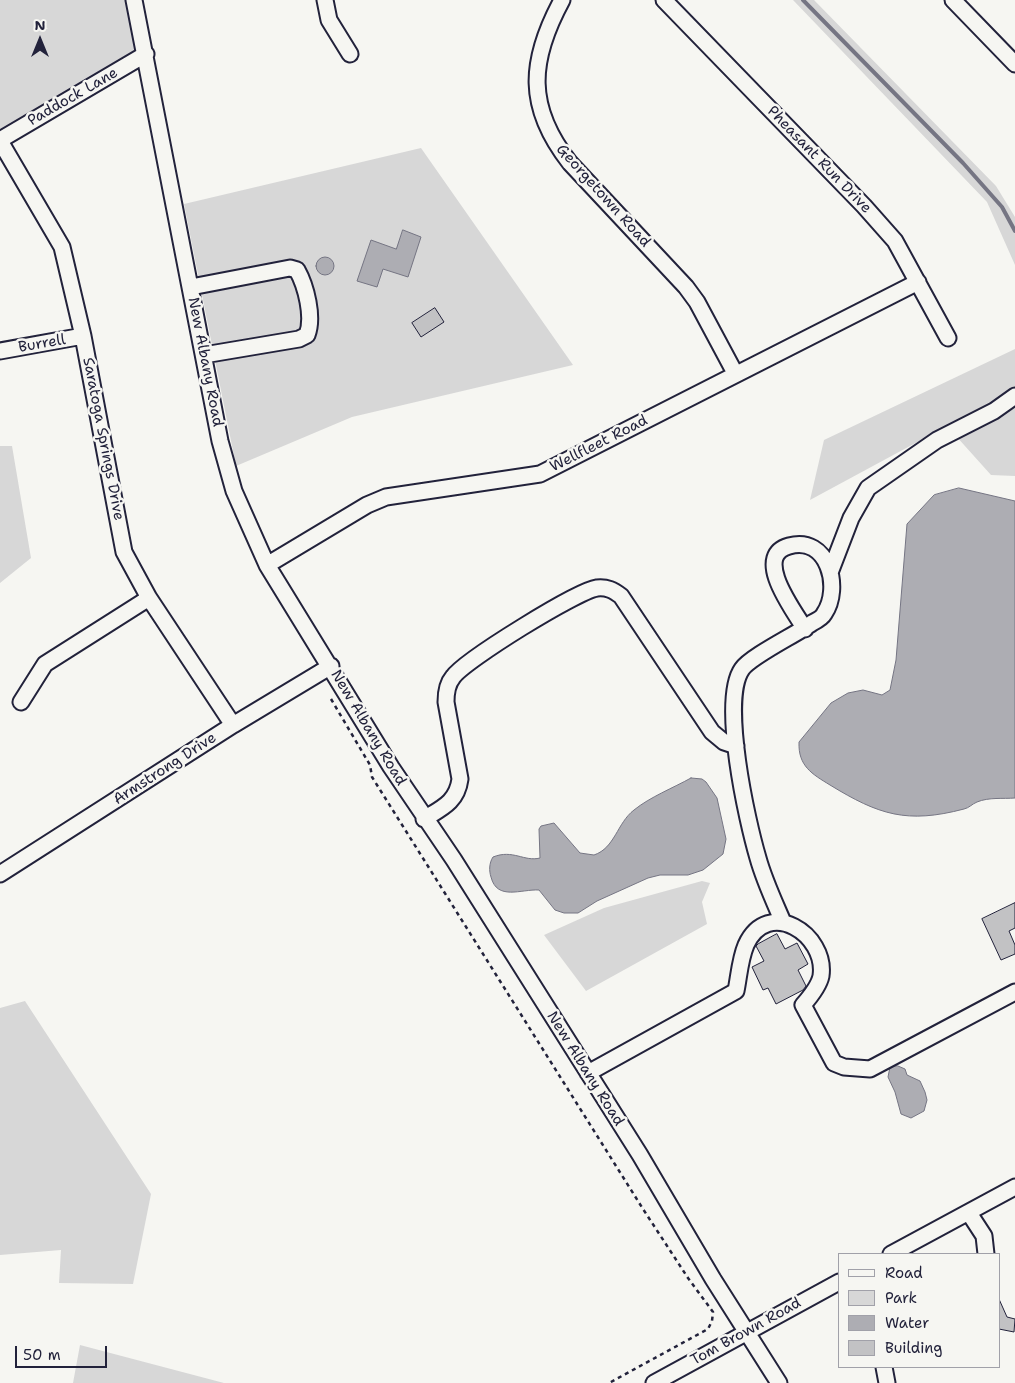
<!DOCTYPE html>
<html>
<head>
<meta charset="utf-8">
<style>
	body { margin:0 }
	#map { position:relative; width:1015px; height:1383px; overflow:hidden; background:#f6f6f2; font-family:"Shantell Sans",sans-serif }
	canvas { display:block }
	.legend { position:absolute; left:838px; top:1253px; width:162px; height:115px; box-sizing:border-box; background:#f6f6f2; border:1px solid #a1a1a9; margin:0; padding:6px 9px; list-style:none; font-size:15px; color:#22223b }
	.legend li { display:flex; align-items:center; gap:10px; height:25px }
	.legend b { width:25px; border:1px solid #a1a1a9 }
	.north { position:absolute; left:15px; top:15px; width:50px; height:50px; -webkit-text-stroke:4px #f6f6f2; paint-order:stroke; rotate:0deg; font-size:14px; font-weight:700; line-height:20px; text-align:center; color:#22223b }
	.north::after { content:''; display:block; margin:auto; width:18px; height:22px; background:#22223b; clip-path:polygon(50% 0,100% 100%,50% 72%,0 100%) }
	.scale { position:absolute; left:15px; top:1346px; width:92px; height:22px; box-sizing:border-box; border:2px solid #22223b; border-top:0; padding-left:6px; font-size:15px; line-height:18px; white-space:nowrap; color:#22223b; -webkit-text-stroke:4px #f6f6f2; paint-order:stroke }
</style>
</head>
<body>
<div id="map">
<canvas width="1015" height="1383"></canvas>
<ul class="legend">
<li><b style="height:6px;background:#f6f6f2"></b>Road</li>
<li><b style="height:14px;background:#d7d7d7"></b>Park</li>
<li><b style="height:14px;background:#adadb3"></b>Water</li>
<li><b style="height:14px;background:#c2c2c4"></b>Building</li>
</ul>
<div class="north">N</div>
<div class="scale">50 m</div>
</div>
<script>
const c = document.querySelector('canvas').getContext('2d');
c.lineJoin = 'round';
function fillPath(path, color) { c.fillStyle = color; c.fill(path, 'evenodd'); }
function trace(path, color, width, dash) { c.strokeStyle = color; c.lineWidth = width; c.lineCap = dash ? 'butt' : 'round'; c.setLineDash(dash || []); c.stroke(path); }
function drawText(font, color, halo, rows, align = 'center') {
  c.font = font + ' "Shantell Sans",sans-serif'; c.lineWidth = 5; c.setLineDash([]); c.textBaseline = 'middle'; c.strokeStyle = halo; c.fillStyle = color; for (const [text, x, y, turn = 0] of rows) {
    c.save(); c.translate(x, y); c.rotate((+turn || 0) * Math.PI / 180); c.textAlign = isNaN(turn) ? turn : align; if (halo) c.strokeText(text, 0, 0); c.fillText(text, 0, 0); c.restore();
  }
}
fillPath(new Path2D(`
	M0,0H125L142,54L0,130Z
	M793,0H814L996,186L1015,217V265L987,202Z
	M421,148L573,365L352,417L236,466L184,204Z
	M1015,349V391L1012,394L1015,407V476L991,475L947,426L810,500L824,440Z
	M0,446H12L31,558L0,583Z
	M702,881L710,883L702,902L707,924L586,991L544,935L604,908Z
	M25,1001L151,1194L133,1284L59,1283L61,1250L0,1255V1008Z
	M80,1345L224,1383H73Z`), '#d7d7d7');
const water = new Path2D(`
	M403,230L421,237L408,277L383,269L377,287L357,281L371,240L396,249Z
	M316 266a9 9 0 1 1 18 0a9 9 0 1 1-18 0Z
	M959,488L1015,501V798C1003,799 989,797 977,802C972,804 969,808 964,809C907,824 879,815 830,785C812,774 798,766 799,742L831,703L848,693L863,690L882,695L890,690L896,660L907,524L934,495Z
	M691,778L702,779L706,782L717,798L726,839L723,854L703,870L688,875H660L648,878L597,901L578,913H564L555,910L539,890C521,889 497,901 491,877C489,871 489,863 493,857C513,849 524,862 540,858L539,829L541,826L554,823L580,853L594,855C615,848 617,823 634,810C650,797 673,788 691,778Z
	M898,1066L905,1069L907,1075L920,1081L925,1092L927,1100L924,1111L911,1118L901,1114L895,1092L888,1077L890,1067Z`);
fillPath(water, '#adadb3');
trace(water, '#757583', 1);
trace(new Path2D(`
	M803,0L963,163L1002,207L1015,231`), '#757583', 4);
const building = new Path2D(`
	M435,308L444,322L421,337L412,323Z
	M1015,903V928L1009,931L1015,945V954L1001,960L982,919Z
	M777,934L785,949L797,943L808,964L798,970L806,986L803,990L776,1004L768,988L763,990L752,967L764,961L756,946L758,944Z
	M999,1299L1007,1317L1015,1319L1014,1332L999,1329Z`);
fillPath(building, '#c2c2c4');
trace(building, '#22223b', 1);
const minor = new Path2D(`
	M134,0L220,441L234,491L267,565L391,767L454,860L640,1155L713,1279L779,1383
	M325,0L329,20L350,54
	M562,0C529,61 526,107 570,163L686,287L697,302L735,373
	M664,0L864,206L895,241L948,338
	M953,0L1015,64
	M0,140L146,54
	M0,141L62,247L83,336L124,552L149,598L233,725
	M191,287L290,268L297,270C306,286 314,317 307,335L299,339L204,355
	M0,351L83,336
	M267,565L367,505L386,497L540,474L918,282
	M831,570L851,518L868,488L937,440L994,411L1015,396
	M21,702L45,664L149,598
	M424,819C442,808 457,802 460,779L446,702C446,693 447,684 453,677C465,660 577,591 597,588C607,587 613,590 621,596L712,732L724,742L736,746
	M0,874L233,725L331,666
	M783,922C774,901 764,880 758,858C747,821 720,700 742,669C751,656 797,634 812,623C816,621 822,618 824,614C842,588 828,535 789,546C752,556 794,611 805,629
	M588,1073L736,991C739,976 740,959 746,945C768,897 827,934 821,976C819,986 810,997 803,1005L834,1063L844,1067L870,1069L1015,992
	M969,1213L984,1236L986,1254
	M891,1254L1015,1187
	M884,1367L887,1383
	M654,1383L839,1282`);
trace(minor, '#22223b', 19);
trace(new Path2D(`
	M331,699L370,765L372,777L643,1209L688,1278L713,1312L712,1321L708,1329L609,1383`), '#22223b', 2.5, [4, 4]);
trace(minor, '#f6f6f2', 15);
drawText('15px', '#22223b', '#f6f6f2', [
	["Paddock Lane",73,97,-30],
	["Pheasant Run Drive",819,160,46],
	["Georgetown Road",603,196,48],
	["Burrell",42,344,-10],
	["New Albany Road",205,362,79],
	["Saratoga Springs Drive",103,439,79],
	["Wellfleet Road",599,444,-27],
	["New Albany Road",368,728,59],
	["Armstrong Drive",165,769,-33],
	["New Albany Road",585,1069,58],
	["Tom Brown Road",746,1332,-29]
]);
</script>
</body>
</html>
